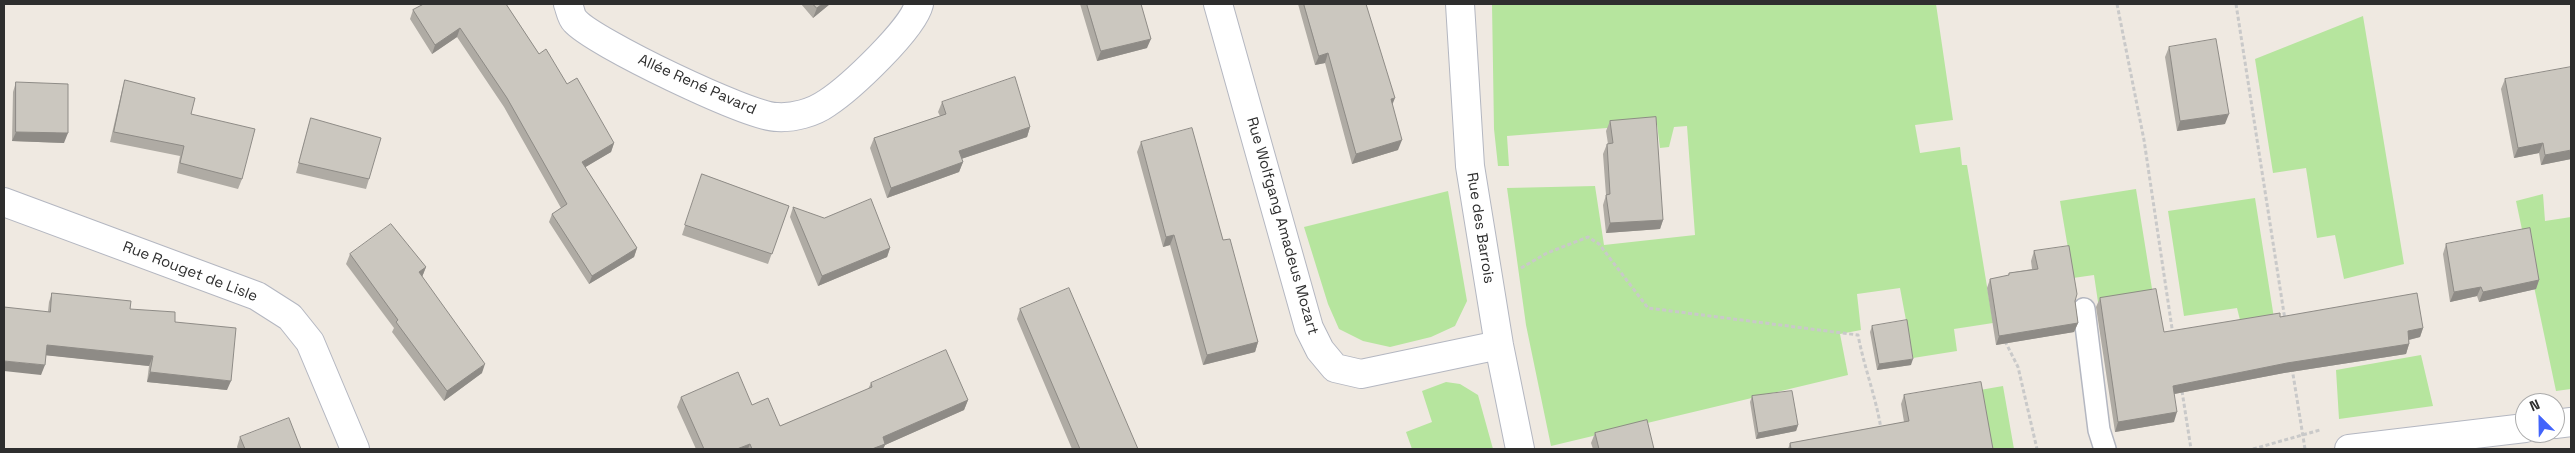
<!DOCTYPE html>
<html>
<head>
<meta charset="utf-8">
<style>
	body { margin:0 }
	#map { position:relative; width:2575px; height:453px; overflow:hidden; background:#efe9e1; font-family:"Space Grotesk",sans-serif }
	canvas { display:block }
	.frame { position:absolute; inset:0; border:5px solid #2e2e2e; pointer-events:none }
	.north { position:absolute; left:2515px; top:393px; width:50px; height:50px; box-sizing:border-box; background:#fff; border:1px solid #ababab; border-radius:50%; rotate:337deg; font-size:14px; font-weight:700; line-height:20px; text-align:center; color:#2e2e2e }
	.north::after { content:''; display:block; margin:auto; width:18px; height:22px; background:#4264fb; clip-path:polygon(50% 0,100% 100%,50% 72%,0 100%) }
</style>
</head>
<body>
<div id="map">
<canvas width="2575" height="453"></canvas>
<div class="frame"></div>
<div class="north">N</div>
</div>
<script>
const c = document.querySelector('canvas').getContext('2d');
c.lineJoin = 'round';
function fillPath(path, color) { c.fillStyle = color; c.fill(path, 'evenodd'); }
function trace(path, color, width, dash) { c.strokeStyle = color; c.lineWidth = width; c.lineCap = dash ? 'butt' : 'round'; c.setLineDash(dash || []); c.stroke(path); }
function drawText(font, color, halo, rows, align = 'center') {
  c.font = font + ' "Space Grotesk",sans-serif'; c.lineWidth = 4; c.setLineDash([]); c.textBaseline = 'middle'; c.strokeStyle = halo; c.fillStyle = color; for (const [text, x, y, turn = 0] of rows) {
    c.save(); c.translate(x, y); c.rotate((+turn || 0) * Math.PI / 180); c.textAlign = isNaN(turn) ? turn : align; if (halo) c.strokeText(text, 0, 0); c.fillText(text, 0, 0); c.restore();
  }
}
fillPath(new Path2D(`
	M1492,4H1936L1953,120L1915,125L1920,153L1960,147L1962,165H1967L1993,323L1954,329L1957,351L1913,358L1900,288L1857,294L1861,330L1840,334L1848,375L1551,446L1526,325L1507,188L1595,186L1604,245L1695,235L1687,126L1674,127L1669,147L1660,148L1657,124L1507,136L1509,166H1498L1494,129Z
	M2363,16L2404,264L2344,279L2335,235L2317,238L2306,168L2273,173L2255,59Z
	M2136,189L2153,295L2098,302L2094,275L2073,278L2060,201Z
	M1448,191L1467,301L1455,326L1431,337L1390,347L1363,341L1339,329L1328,304L1304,227Z
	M2543,194L2545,221L2571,217V389L2556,391L2516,201Z
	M2255,198L2274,318L2241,324L2237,308L2184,316L2168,211Z
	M2421,355L2433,406L2339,419L2336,370Z
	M1446,382L1460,384L1478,395L1493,449H1412L1406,432L1432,422L1422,391Z
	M2003,386L2014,449H1991L1980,390Z`), '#b6e59e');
const service = new Path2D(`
	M2084,309L2099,430L2105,449`);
const minor = new Path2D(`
	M568,4C570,9 571,17 575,21C593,42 749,117 777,117C793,118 813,113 827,103C850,88 913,29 919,4
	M1218,4L1309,328L1320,350L1335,368L1361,374L1499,345
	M1460,4L1470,166L1499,345L1520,449
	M4,202L257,296L290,317L310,342L355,449
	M2555,424L2571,422
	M2349,449L2525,428`);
trace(service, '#b4b7c1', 24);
trace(minor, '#b4b7c1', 30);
trace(new Path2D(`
	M2117,4L2144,140L2173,335
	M2236,4L2285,320
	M1521,268L1547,253L1588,237L1599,244L1648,308L1858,335C1864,367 1876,397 1881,429
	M2005,341L2018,367L2037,449
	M2292,368L2305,449
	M2182,391L2191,449
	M2253,449L2320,430`), '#c9c9c9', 3, [4, 2.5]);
trace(service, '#fff', 21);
trace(minor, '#fff', 28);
fillPath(new Path2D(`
	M420,4H506L539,54L567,84L614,143L611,152L585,167L637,248L634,257L589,284L549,222L552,214L561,208L504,107L457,37L432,54L410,19L413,10L421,6Z
	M801,4H830L813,18Z
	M1080,4H1141L1147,48L1097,61Z
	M1298,4H1366L1392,105L1398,150L1352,164L1325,63L1315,65Z
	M2169,47L2225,124L2177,131L2165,57Z
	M2505,79L2571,159L2541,165L2539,153L2514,158L2501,89Z
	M125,80L191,114L242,179L238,189L177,173L180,156L110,142L122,90Z
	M16,82L64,143L12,141L13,92Z
	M942,102L1030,127L1027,137L961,159L963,162L959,172L887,198L870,148L874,138L940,116L938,112Z
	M311,118L369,179L366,189L296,173L308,128Z
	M1610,121L1663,220L1660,229L1606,233L1603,205L1606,195L1603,154L1607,144H1608L1606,131Z
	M1141,142L1223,240L1258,342L1255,352L1203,365L1170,245L1163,247L1137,152Z
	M702,174L789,206L768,264L682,235Z
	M793,207L890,248L887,257L818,286L790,217Z
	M2446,244L2539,280L2536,289L2479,302L2477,296L2450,302L2443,254Z
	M2034,251L2075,301L2078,323L2074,332L1996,345L1987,288L1990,279L2008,276L2009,273L2032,269L2031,261Z
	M350,254L426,267L422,277L482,373L444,401L392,332L394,328L346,264Z
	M52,293L130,309L175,322L227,390L147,382L149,366L46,355L41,375L49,302Z
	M2100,298L2164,332L2280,317L2423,328L2420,337L2409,340V344L2406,354L2284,373L2174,394V422L2115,432L2096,307Z
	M1020,309L1138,449H1072L1017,319Z
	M1872,326L1911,365L1877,370L1870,332Z
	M871,383L968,400L964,410L885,445L883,449H696L677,407L681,397L752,405L780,426L868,389Z
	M1904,395L1993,449H1788L1790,443L1904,422L1901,404Z
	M1752,396L1798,425L1796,431L1756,439L1750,402Z
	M1595,433L1654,449H1593L1591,443Z
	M240,437L301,449H238L237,447Z`), '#afaba4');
fillPath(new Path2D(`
	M15,4H65V5H15Z
	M822,4H830L813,18L817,8Z
	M460,28L457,37L432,54L435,45Z
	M1151,39L1147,48L1097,61L1101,51Z
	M1328,53L1325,63L1315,65L1319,56Z
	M1395,98L1391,108V99Z
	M2229,114L2225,124L2177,131L2180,121Z
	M1030,127L1027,137L955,161L959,151Z
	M16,132L68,133L64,143L12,141Z
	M1402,140L1398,150L1352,164L1356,154Z
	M614,143L611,152L579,171L582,162Z
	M2543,143L2539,153L2514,158L2518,148Z
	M2571,150V159L2541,165L2545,155Z
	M963,162L959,172L887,198L891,188Z
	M1663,220L1660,229L1606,233L1610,223Z
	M1174,235L1170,245L1163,247L1166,237Z
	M637,248L634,257L589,284L592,276Z
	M890,248L887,257L818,286L822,276Z
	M426,267L422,277L419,272Z
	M2539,280L2536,289L2479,302L2483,292Z
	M2481,287L2477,296L2450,302L2454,292Z
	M2078,323L2074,332L1996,345L1999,336Z
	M2423,328L2420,337L2404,341L2408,331Z
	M1258,342L1255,352L1203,365L1207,355Z
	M2409,344L2406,354L2284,373L2169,395L2173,386L2287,363Z
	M47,345L153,356L149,366L43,355Z
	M1913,359L1911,365L1877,370L1879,364Z
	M4,361L45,365L41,375L4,371Z
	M485,364L482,373L444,401L447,391Z
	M150,372L231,381L227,390L147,382Z
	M968,400L964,410L885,445L883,449H872L883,437Z
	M2177,412L2174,422L2115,432L2118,422Z
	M1798,425L1796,431L1756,439L1758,433Z
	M750,444L748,449H737Z`), '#8e8b86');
const building = new Path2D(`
	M424,4H506L539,54L546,49L567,84L577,78L614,143L582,162L637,248L592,276L552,214L567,204L507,98L460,28L435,45L413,10Z
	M813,4H822L817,8Z
	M1087,4H1141L1151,39L1101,51Z
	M1304,4H1366L1395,98L1391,99L1402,140L1356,154L1328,53L1319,56Z
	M2216,39L2229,114L2180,121L2169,47Z
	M2571,67V150L2545,155L2543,143L2518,148L2505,79Z
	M1015,77L1030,127L959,151L963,162L891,188L874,138L946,114L942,102Z
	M125,80L195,98L191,114L255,129L242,179L180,163L184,146L114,132Z
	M16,82L68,84V133L16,132Z
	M1656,117L1663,220L1610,223L1606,195L1610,194L1607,144L1613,143L1610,121Z
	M311,118L381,138L369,179L299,163Z
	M1192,128L1223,240L1230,239L1258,342L1207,355L1174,235L1166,237L1141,142Z
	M702,174L789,206L772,254L685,225Z
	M871,199L890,248L822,276L793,207L824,218Z
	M391,224L426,267L419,272L485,364L447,391L396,322L398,320L350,254Z
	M2530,228L2539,280L2483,292L2481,287L2454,292L2446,244Z
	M2069,246L2077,294L2075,301L2078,323L1999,336L1990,279L2009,275V273L2038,269L2034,251Z
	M1069,288L1138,449H1080L1020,309Z
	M2156,289L2164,332L2280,313V317L2417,293L2423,328L2408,331L2409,344L2287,363L2173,386L2177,412L2118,422L2100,298Z
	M52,293L131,301L130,309L175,312V322L236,328L231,381L150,372L153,356L47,345L45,365L4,361V307L50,312Z
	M1907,320L1913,359L1879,364L1872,326Z
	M946,350L968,400L883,437L885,444L872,449H752L750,444L737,449H704L681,397L738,372L752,405L768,398L780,426L872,387L871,383Z
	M1981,382L1993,449H1791L1790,443L1909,421L1904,395Z
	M1792,391L1798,425L1758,433L1752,396Z
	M289,418L301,449H245L240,437Z
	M1647,420L1654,449H1599L1595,433Z`);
fillPath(building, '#cbc7bf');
trace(building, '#8e8b86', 1);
drawText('15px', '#2e2e2e', '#fff', [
	["Allée René Pavard",697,85,24],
	["Rue Wolfgang Amadeus Mozart",1282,226,74],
	["Rue des Barrois",1480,228,81],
	["Rue Rouget de Lisle",190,272,21]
]);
</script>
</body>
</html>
